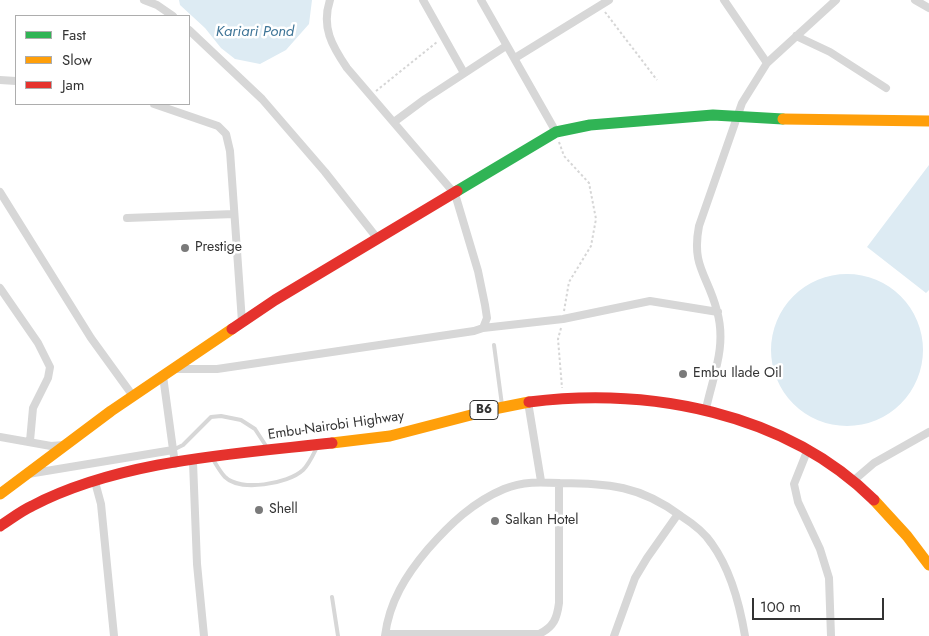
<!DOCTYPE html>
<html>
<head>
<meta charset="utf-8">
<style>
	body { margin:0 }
	#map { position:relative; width:929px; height:636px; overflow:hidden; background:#fff; font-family:Jost,sans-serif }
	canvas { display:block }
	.legend { position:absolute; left:15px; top:15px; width:175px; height:90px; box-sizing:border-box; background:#fff; border:1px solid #adadad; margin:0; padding:6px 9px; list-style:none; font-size:15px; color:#333 }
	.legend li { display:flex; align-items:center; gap:10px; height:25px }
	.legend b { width:25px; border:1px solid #adadad }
	.scale { position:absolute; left:752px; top:598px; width:132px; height:22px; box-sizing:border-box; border:2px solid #333; border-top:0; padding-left:6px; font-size:15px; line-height:18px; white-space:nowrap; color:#333; -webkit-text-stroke:4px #fff; paint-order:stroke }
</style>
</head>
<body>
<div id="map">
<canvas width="929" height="636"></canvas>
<ul class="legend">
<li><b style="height:6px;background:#30b455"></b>Fast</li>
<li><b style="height:6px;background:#ff9f0a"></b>Slow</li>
<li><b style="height:6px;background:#e5322d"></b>Jam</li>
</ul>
<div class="scale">100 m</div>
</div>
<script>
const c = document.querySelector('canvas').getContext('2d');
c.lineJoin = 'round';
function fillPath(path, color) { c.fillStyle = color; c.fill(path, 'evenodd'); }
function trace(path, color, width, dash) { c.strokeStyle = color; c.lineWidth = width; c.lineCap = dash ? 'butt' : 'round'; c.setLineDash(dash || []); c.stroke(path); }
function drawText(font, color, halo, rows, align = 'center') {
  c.font = font + ' Jost,sans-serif'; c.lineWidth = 5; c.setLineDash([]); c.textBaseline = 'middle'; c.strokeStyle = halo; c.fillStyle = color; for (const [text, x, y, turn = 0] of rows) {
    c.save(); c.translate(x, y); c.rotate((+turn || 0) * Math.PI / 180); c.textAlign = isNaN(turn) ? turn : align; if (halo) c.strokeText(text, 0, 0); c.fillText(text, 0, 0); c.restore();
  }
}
fillPath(new Path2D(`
	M179,0H312L309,24L286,50L260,64L235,59L221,48L205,28L180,5Z
	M929,165V290L926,293L867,247Z
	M771 350a76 76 0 1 1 152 0a76 76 0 1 1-152 0Z`), '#ddebf3');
trace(new Path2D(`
	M605,12L657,80
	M376,91L437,42
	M559,142L564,156L589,183L596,219L591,246L569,282L564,311
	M561,328L558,339L562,388`), '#d6d6d6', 2, [2.5, 2.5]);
trace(new Path2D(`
	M494,345L502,405
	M173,450L183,445L211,417L221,416L241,420L255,429L268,449
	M214,461C217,466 221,473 225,477C240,492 288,484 303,470C309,464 313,455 317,447
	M332,597L338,636`), '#d7d7d7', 4);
trace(new Path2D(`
	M144,0L157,5L173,16
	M423,0L464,73
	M481,0L556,132
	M724,0L767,63
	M915,0L929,8
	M189,30L262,99L325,172L377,238
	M796,36L830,52L886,88
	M515,58L609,0
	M0,80L16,81
	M154,104L218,126L226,134L230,151L242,322
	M394,122L425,99L506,46
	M0,192L91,338L133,396
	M127,218L234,214
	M0,288L38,343L50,367L48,378L33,408L30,441
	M483,328L563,319L650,301L718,312
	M174,369H217L474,331L483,328L487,318L485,305L478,271L455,194L347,68C332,46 321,27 330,0
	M163,376L175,464
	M528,402L541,481
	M706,409C713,376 727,346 717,311C708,275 691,267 699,226L742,103L767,63L836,0
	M0,437L51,446L64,445
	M808,449L794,484L798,502L820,549L829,578L831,636
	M193,462L197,564L204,636
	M28,474L173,450
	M853,481L874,463L929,432
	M95,482L101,504L114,636
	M386,634H539C554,627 557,618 559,603V483
	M385,636C389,602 406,575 428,549C450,524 473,502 504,489C523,481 541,482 560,483C610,484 639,485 681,516C692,523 705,533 712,544C730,569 740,606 745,636
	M614,636L635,578L647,558L678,514`), '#d7d7d7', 8);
trace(new Path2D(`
	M457,191L556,132L590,125L713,115L783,119`), '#30b455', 11);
trace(new Path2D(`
	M783,119L929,121
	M332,443L390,436L494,409L529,402
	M0,494L111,411L232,329
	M874,500L907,536L929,565`), '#ff9f0a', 11);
trace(new Path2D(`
	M232,329L275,300L457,191
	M529,402C649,387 785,412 874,500
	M0,526C11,519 21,511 32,506C120,460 235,454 332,443`), '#e5322d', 11);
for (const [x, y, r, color] of [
	[185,248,5,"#7a7a7a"],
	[683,374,5,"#7a7a7a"],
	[259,510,5,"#7a7a7a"],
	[495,521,5,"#7a7a7a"]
]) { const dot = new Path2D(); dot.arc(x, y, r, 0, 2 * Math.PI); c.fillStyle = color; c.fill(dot); trace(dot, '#fff', 2); }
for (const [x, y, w] of [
	[484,410,28]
]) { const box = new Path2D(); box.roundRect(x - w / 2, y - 9.5, w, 19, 4); c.fillStyle = '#fff'; c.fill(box); trace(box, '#333', 1); }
drawText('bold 12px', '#333', null, [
	["B6",484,410]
]);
drawText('14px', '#333', '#fff', [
	["Prestige",195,248],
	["Embu Ilade Oil",693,374],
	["Shell",269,510],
	["Salkan Hotel",505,521]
], 'left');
drawText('14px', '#333', '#fff', [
	["Embu-Nairobi Highway",336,426,-8]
]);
drawText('italic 15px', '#3f7597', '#fff', [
	["Kariari Pond",255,32]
]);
</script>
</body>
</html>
